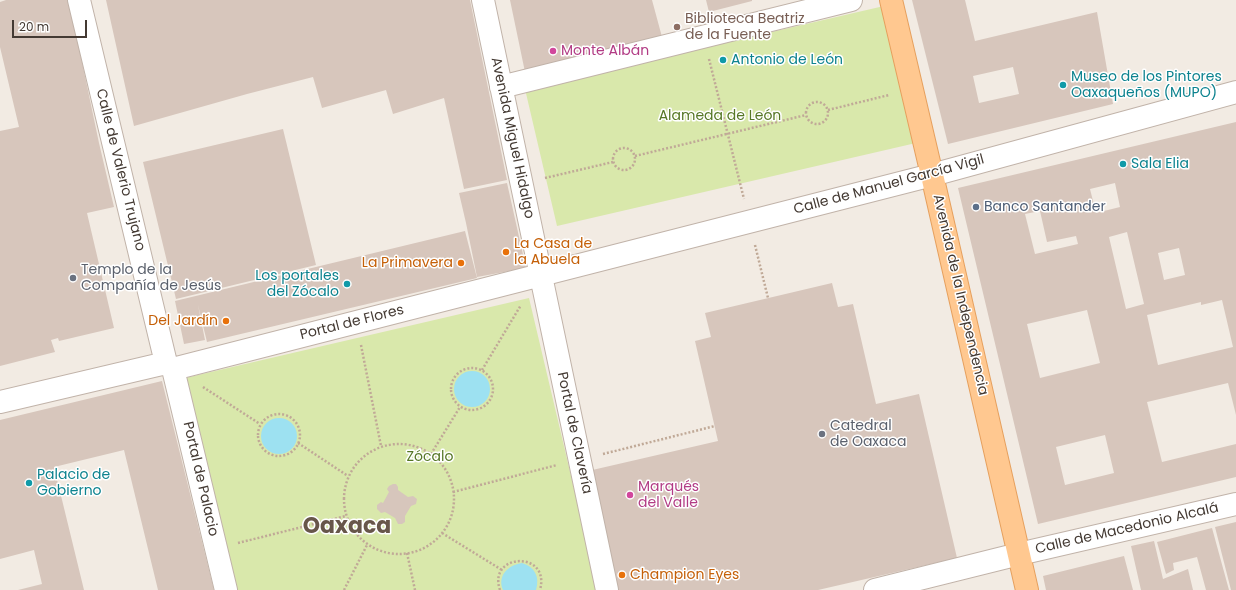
<!DOCTYPE html>
<html>
<head>
<meta charset="utf-8">
<style>
	body { margin:0 }
	#map { position:relative; width:1236px; height:590px; overflow:hidden; background:#f2ebe3; font-family:Poppins,sans-serif }
	canvas { display:block }
	.scale { position:absolute; left:12px; top:20px; width:75px; height:18px; box-sizing:border-box; border:2px solid #443a33; border-top:0; padding-left:5px; font-size:12px; line-height:14px; white-space:nowrap; color:#443a33; -webkit-text-stroke:3px #fff; paint-order:stroke }
</style>
</head>
<body>
<div id="map">
<canvas width="1236" height="590"></canvas>
<div class="scale">20 m</div>
</div>
<script>
const c = document.querySelector('canvas').getContext('2d');
c.lineJoin = 'round';
function fillPath(path, color) { c.fillStyle = color; c.fill(path, 'evenodd'); }
function trace(path, color, width, dash) { c.strokeStyle = color; c.lineWidth = width; c.lineCap = dash ? 'butt' : 'round'; c.setLineDash(dash || []); c.stroke(path); }
function drawText(font, color, halo, rows, align = 'center') {
  c.font = font + ' Poppins,sans-serif'; c.lineWidth = 3; c.setLineDash([]); c.textBaseline = 'middle'; c.strokeStyle = halo; c.fillStyle = color; for (const [text, x, y, turn = 0] of rows) {
    c.save(); c.translate(x, y); c.rotate((+turn || 0) * Math.PI / 180); c.textAlign = isNaN(turn) ? turn : align; if (halo) c.strokeText(text, 0, 0); c.fillText(text, 0, 0); c.restore();
  }
}
fillPath(new Path2D(`
	M884,6L916,143L557,226L525,89Z
	M529,298L598,590H235L185,378Z`), '#d9e8ab');
fillPath(new Path2D(`
	M454 389a18 18 0 1 1 36 0a18 18 0 1 1-36 0Z
	M261 436a18 18 0 1 1 36 0a18 18 0 1 1-36 0Z
	M522,563C535,567 540,577 536,590H503C497,576 508,565 522,563Z`), '#9de1f1');
fillPath(new Path2D(`
	M6,0H69L99,143L114,207L87,213L114,328L59,341L58,338L51,340L55,352L0,366V131L19,127L0,47V2Z
	M106,0H470L507,180L464,189L444,98L393,114L386,90L322,108L313,77L247,94L134,126Z
	M510,0H652L662,37L525,72Z
	M706,0H752V1L709,12Z
	M912,0H965L975,41L1097,12L1113,104L948,144ZM1013,67L1019,94L979,103L973,76Z
	M1236,122V415L1228,383L1147,402L1162,462L1236,444V477L1038,524L958,188ZM1115,183L1120,207L1096,213L1090,189ZM1040,211L1047,242L1076,236L1078,244L1035,254L1025,214ZM1127,232L1144,304L1126,309L1109,237ZM1179,248L1185,275L1164,280L1158,253ZM1222,300L1233,347L1158,365L1147,315L1201,302V305ZM1087,310L1100,363L1040,378L1027,324ZM1105,435L1114,473L1065,485L1056,447Z
	M283,129L316,265L176,299L143,162Z
	M507,183L526,268L477,277L466,223L459,193Z
	M465,231L477,278L207,342L198,305L205,340L184,344L175,301Z
	M832,283L838,307L853,304L876,404L919,394L957,558L818,590H616L588,471L718,441L695,341L711,337L705,313Z
	M162,381L214,590H158L124,450L54,467L84,590H18L42,584L34,550L0,559V420Z
	M393,484H396L398,487V490L408,497L413,496L417,499L416,504L411,506L405,516V522L402,524H398L395,518L385,512L381,513L377,509V505L381,502L383,503L389,492L387,489L389,486Z
	M1236,522V590H1231L1215,527Z
	M1212,528L1229,590H1206L1197,557L1173,563L1174,570L1166,574L1157,542Z
	M1154,541L1163,579L1188,569L1193,590H1141L1131,546Z
	M1124,556L1133,590H1046L1043,576Z`), '#d7c6bc');
const minor = new Path2D(`
	M79,0L166,363
	M483,0L607,590
	M501,87L851,0
	M166,363L173,369L932,175L1236,92
	M173,369L226,590
	M0,402L166,363
	M875,590L1019,554L1236,504`);
const major = new Path2D(`
	M891,0L932,175L1027,590`);
trace(minor, '#c1b3a9', 24);
trace(major, '#e6a05e', 24);
trace(new Path2D(`
	M709,59L744,199
	M806 113a11 11 0 1 1 22 0a11 11 0 1 1-22 0Z
	M828,110L889,95
	M613 159a11 11 0 1 1 22 0a11 11 0 1 1-22 0Z
	M635,156L806,115
	M545,178L613,162
	M755,245L768,298
	M361,345L381,446
	M451 389a21 21 0 1 1 42 0a21 21 0 1 1-42 0Z
	M482,370L521,305
	M203,387L260,424
	M258 435a21 21 0 1 1 42 0a21 21 0 1 1-42 0Z
	M298,443L348,476
	M344 499a55 55 0 1 1 110 0a55 55 0 1 1-110 0Z
	M431,454L460,407
	M603,454L715,426
	M453,492L557,465
	M442,533L502,570
	M238,543L346,516
	M407,553L415,590
	M344,590L367,545
	M500,590C487,553 551,550 540,590`), '#c0a997', 2.5, [2, 2]);
trace(minor, '#fff', 22);
trace(major, '#ffc890', 22);
for (const [x, y, r, color] of [
	[677,27,4,"#8d6e63"],
	[553,51,4,"#d1479c"],
	[723,60,4,"#0f9aa8"],
	[1063,85,4,"#0f9aa8"],
	[1123,164,4,"#0f9aa8"],
	[976,207,4,"#5c6f8a"],
	[506,252,4,"#e8710a"],
	[461,263,4,"#e8710a"],
	[73,278,4,"#6b7280"],
	[347,284,4,"#0f9aa8"],
	[226,321,4,"#e8710a"],
	[822,434,4,"#6b7280"],
	[29,483,4,"#0f9aa8"],
	[630,495,4,"#d1479c"],
	[622,575,4,"#e8710a"]
]) { const dot = new Path2D(); dot.arc(x, y, r, 0, 2 * Math.PI); c.fillStyle = color; c.fill(dot); trace(dot, '#fff', 1.5); }
drawText('14px', '#785e54', '#fff', [
	["Biblioteca Beatriz",685,19],
	["de la Fuente",685,35]
], 'left');
drawText('14px', '#b23c85', '#fff', [
	["Monte Albán",561,51],
	["Marqués",638,487],
	["del Valle",638,503]
], 'left');
drawText('14px', '#0d838f', '#fff', [
	["Antonio de León",731,60],
	["Museo de los Pintores",1071,77],
	["Oaxaqueños (MUPO)",1071,93],
	["Sala Elia",1131,164],
	["Los portales",339,276,"right"],
	["del Zócalo",339,292,"right"],
	["Palacio de",37,475],
	["Gobierno",37,491]
], 'left');
drawText('14px', '#567726', '#fff', [
	["Alameda de León",720,116],
	["Zócalo",430,457]
]);
drawText('14px', '#443a33', '#fff', [
	["Avenida Miguel Hidalgo",512,138,78],
	["Calle de Valerio Trujano",120,170,76],
	["Calle de Manuel García Vigil",889,185,-15],
	["Avenida de la Independencia",960,295,77],
	["Portal de Flores",352,323,-14],
	["Portal de Clavería",574,433,78],
	["Portal de Palacio",200,479,77],
	["Calle de Macedonio Alcalá",1127,529,-13]
]);
drawText('14px', '#4e5e75', '#fff', [
	["Banco Santander",984,207]
], 'left');
drawText('14px', '#c56008', '#fff', [
	["La Casa de",514,244],
	["la Abuela",514,260],
	["La Primavera",453,263,"right"],
	["Del Jardín",218,321,"right"],
	["Champion Eyes",630,575]
], 'left');
drawText('14px', '#5b616d', '#fff', [
	["Templo de la",81,270],
	["Compañía de Jesús",81,286],
	["Catedral",830,426],
	["de Oaxaca",830,442]
], 'left');
drawText('bold 22px', '#67564a', '#fff', [
	["Oaxaca",347,527]
]);
</script>
</body>
</html>
